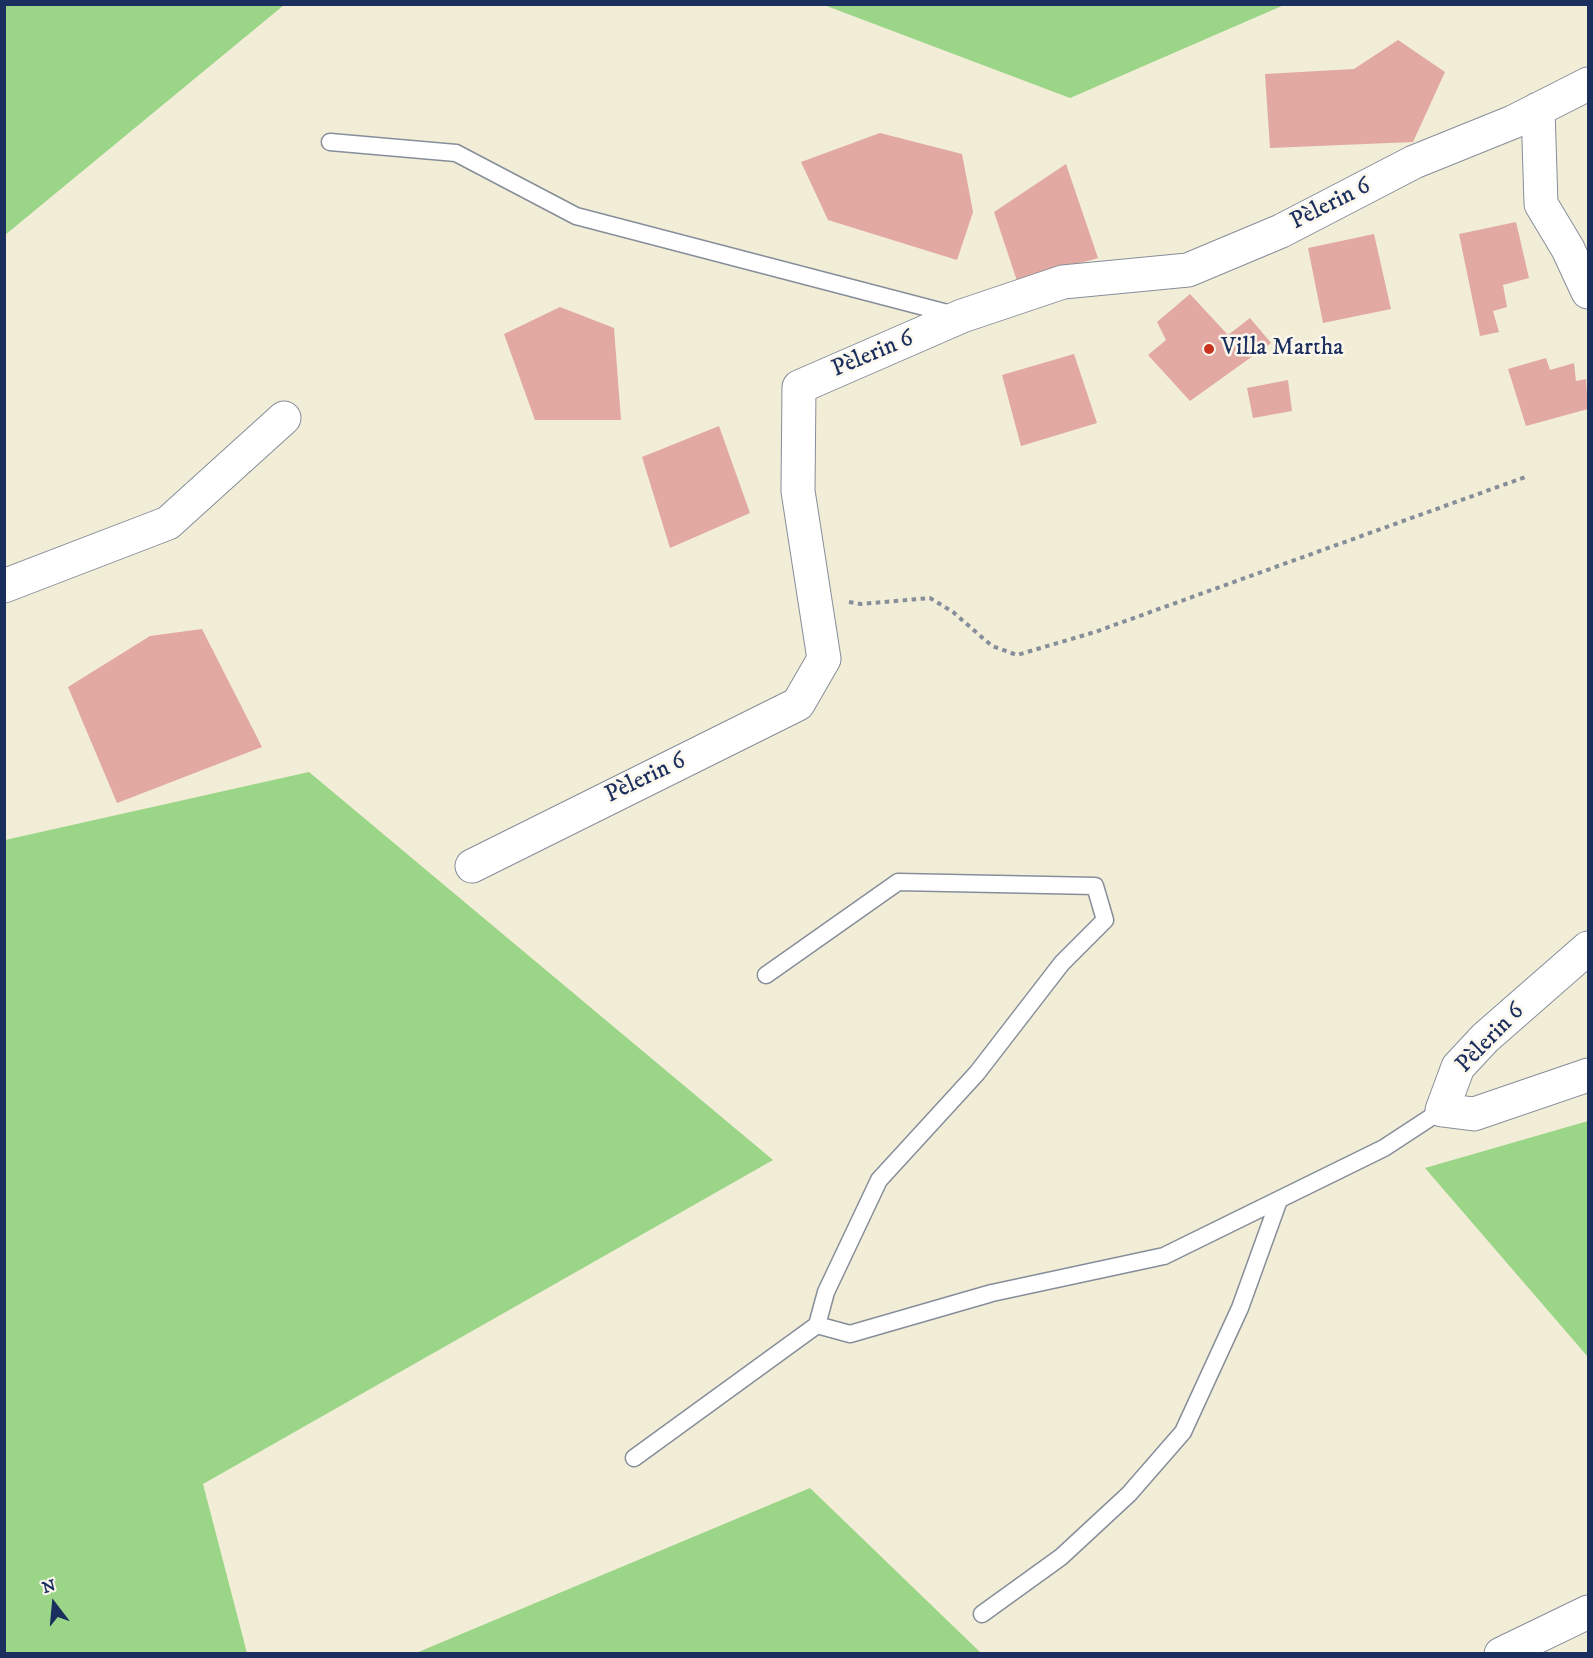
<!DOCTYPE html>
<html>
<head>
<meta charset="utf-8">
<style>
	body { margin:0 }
	#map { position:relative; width:1593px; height:1658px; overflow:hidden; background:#f2edd6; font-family:"IM FELL DW Pica",serif }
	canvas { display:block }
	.frame { position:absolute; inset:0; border:6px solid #1b2f5e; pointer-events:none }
	.north { position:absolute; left:24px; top:1574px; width:60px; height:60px; -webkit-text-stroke:4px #fbf7ec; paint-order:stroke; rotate:344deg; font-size:16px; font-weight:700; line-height:24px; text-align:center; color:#1b2f5e }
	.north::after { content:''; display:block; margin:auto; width:21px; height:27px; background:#1b2f5e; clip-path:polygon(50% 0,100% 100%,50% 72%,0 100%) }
</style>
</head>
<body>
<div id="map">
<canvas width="1593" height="1658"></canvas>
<div class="frame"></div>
<div class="north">N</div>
</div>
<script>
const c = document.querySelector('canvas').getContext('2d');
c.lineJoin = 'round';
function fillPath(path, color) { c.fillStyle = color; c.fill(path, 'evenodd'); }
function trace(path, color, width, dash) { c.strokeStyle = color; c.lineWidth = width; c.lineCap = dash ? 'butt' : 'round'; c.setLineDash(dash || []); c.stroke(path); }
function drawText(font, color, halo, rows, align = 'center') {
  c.font = font + ' "IM FELL DW Pica",serif'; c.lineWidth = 5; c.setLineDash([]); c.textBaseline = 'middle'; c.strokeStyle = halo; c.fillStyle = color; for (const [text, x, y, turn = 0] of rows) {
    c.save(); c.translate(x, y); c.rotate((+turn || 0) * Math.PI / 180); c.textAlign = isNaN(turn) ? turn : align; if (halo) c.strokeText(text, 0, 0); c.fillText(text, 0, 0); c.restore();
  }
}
fillPath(new Path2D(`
	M5,4H284V5L5,235Z
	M824,5H1284L1070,98Z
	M309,772L773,1160L203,1484L247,1653H5V840Z
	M1588,1121V1357L1425,1168Z
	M810,1488L981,1653H416Z`), '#9ad588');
fillPath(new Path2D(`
	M1398,40L1445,72L1413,142L1270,148L1265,74L1354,69Z
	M880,133L962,154L973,212L957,260L828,220L801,162Z
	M1066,164L1098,258L1017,281L994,212Z
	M1516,222L1529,278L1503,285L1507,307L1493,311L1499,332L1480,336L1459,234Z
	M1374,234L1391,309L1323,323L1308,248Z
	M1190,294L1228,335L1250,318L1271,343L1190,401L1148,355L1166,340L1157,322Z
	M560,307L614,328L621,420H535L504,334Z
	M1074,354L1097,423L1021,446L1002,375Z
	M1546,358L1550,370L1574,363L1576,381L1586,379L1588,409L1526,426L1508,369Z
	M1288,380L1292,411L1253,418L1247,388Z
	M719,426L750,513L670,548L642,457Z
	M202,629L262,747L117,803L68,687L150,636Z`), '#e1a9a2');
const service = new Path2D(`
	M330,142L456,153L576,216L955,315
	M766,975L898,882L1095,886L1105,920L1062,963L977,1073L879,1180L826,1292L817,1325L850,1334L992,1293L1164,1256L1384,1148L1442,1110
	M634,1458L817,1325
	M982,1614L1061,1557L1129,1494L1183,1432L1240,1308L1279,1200`);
const minor = new Path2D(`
	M1538,109L1541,204L1568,249L1588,292
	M4,586L168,523L284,418
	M472,866L798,704L824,659L798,491L799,387L962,316L1063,282L1188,270L1281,231L1414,162L1513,122L1588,84
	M1588,948L1485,1038L1458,1067L1442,1110L1474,1114L1588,1075`);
const secondary = new Path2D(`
	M1501,1654L1588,1612`);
trace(service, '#868e9a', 19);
trace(minor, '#868e9a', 35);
trace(secondary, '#868e9a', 35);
trace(new Path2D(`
	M849,602L861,604L930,598L953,612L992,646L1017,655L1095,632L1528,476`), '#868e9a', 4, [4.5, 4.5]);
trace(service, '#fff', 16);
trace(minor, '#fff', 33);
trace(secondary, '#fff', 33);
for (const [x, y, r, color] of [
	[1209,349,6,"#c8321e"]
]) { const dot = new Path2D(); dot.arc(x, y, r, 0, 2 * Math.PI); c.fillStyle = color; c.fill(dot); trace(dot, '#fbf7ec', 2); }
drawText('24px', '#1b2f5e', '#fbf7ec', [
	["Pèlerin 6",1331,205,-27],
	["Pèlerin 6",873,355,-23],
	["Pèlerin 6",646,779,-26],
	["Pèlerin 6",1491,1039,-46]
]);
drawText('24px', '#1b2f5e', '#fbf7ec', [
	["Villa Martha",1221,349]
], 'left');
</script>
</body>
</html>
